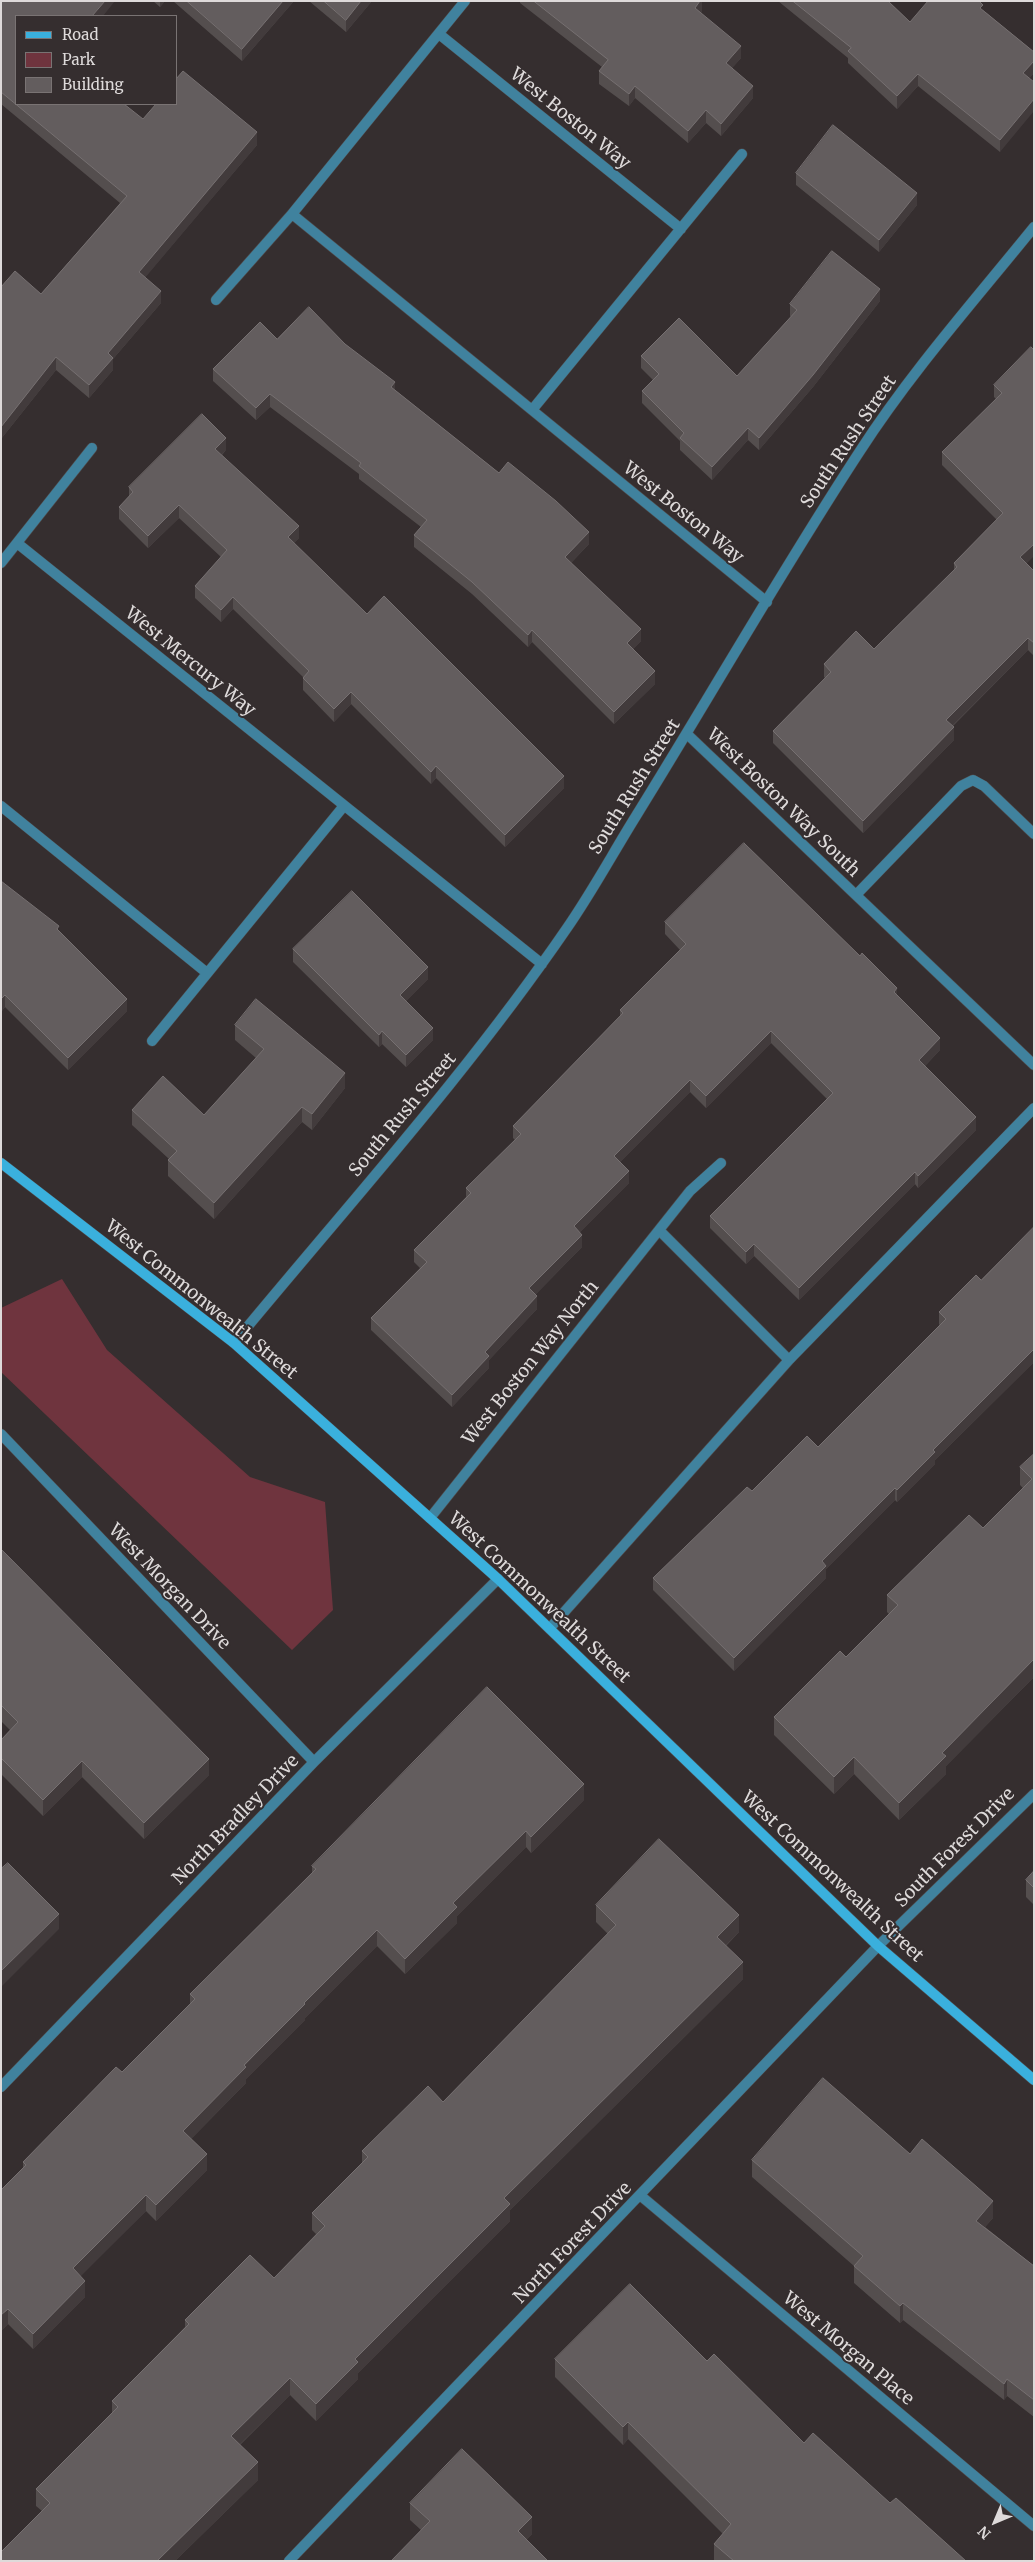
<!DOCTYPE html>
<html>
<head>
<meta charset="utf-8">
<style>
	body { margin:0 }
	#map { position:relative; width:1035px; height:2562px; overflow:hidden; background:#352e2f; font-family:Merriweather,serif }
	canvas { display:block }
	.frame { position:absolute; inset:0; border:2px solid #dedada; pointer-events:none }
	.legend { position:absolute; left:15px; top:15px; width:162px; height:90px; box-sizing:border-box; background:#352e2f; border:1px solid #797373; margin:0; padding:6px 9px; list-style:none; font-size:15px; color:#dedada }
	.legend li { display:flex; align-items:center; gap:10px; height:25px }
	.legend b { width:25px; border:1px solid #797373 }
	.north { position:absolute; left:970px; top:2497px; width:50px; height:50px; -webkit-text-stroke:4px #352e2f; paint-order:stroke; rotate:225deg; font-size:14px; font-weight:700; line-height:20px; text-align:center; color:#dedada }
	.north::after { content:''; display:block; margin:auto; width:18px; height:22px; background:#dedada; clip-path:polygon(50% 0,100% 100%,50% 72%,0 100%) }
</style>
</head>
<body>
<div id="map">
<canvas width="1035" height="2562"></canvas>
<div class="frame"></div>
<ul class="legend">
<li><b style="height:6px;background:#3ab0dd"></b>Road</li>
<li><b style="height:14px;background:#6f343e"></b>Park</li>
<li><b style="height:14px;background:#635d5e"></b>Building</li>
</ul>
<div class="north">N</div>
</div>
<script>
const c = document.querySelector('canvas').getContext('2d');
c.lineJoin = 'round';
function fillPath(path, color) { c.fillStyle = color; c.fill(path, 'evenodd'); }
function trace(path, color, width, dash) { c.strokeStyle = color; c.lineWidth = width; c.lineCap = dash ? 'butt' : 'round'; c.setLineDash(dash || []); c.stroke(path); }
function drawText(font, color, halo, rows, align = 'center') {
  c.font = font + ' Merriweather,serif'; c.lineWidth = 4; c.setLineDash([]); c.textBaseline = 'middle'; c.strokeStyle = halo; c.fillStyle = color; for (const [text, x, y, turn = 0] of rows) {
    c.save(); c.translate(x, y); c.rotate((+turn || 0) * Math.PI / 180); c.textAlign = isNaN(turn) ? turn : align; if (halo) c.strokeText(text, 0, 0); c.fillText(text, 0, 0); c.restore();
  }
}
fillPath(new Path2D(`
	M62,1279L107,1350L250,1477L325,1502L333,1610L292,1650L1,1372V1308Z`), '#6f343e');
const street = new Path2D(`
	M439,34L681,229
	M292,214L767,602
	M216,300L292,214L465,1
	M532,410L742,154
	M17,543L542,964
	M1,563L92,448
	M687,734L1034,1065
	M1,806L207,973
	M856,895L961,786L973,780L984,786L1034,834
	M152,1041L343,807
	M659,1230L789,1360
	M234,1343C347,1206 467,1074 567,928C592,892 613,853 636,816C711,695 782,570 860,451C911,372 975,300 1034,227
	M1,1434L314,1762
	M430,1518L690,1191L721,1163
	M550,1628L789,1360L1034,1108
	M1,2087L314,1762L498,1579
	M641,2196L1034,2526
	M289,2561L878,1946L1034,1794`);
const secondary = new Path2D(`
	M1,1163L234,1343L498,1579L878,1946L1034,2080`);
trace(street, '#504a4a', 11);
trace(secondary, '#504a4a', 11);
trace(street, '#40829e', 10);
trace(secondary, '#3ab0dd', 10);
fillPath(new Path2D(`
	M1,1L16,104L143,119L257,145L145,277L161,303L113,359V370L89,398L56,370L1,439V287L41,294L120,203L1,104Z
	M153,1H165L160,7Z
	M173,1H294L242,61Z
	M309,1H372L346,32Z
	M520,1H702L701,13L741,58L732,68L753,98L721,136L706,123L688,143L635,98L629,106L599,84V71L602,67L520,3Z
	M778,1H888L910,22L983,10L1034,52V73L1029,78L1000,152L918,86L897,109L848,63V58Z
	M796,173L917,205L879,252L796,185Z
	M880,301L813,387L759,450L748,440L712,480L680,450V441L642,403V391L653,380L641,368V356L737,376L791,317L790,316V304Z
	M277,339L345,344L395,390L499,473L589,544L571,563L641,641L633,649L655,684L614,724L532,642L528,647L472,594L414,547V535L421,527L359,479V474L270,407L256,420L213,381V369Z
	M1031,347L1026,564L1034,571V656L1028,650L953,726L954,740L863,833L773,743V731L825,678L824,677V664L874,649L954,570V563L997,520L942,465V452L996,399L994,397V385Z
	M226,450L222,455L299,538L294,543L367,614L564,788L505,847L436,778L431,784L351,704L334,722L303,690V677L233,609L221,622L195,598V586L221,557L179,518L148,548L119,519V507L129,497V487Z
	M1,881L59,931L127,1011L68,1070L5,1007L1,1012Z
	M665,922L897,995L940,1050L925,1066L976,1130L918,1188L915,1184L799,1300L754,1256L746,1264L710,1228V1216L827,1099L771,1043L706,1108L690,1092L620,1162L629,1183L580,1232L582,1247L535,1295L537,1309L489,1360V1368L452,1407L371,1330V1318L420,1268L414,1262V1250L466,1197V1188L515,1140L513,1138V1126L620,1017V1010L680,950L665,934Z
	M293,949L428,979L406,1001L433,1040L406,1067L382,1044L379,1047L293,962Z
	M235,1025L345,1088L312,1130L302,1122L214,1219L168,1176V1160L169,1159L132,1125V1110L204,1115L256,1058L235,1040Z
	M939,1312L1034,1362L935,1460V1464L897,1502L895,1500L826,1569V1578L734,1671L653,1590V1578L752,1491L818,1447L940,1326L939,1324Z
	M1034,1454V1677L946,1766V1774L899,1820L854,1774L834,1794L774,1735V1717L846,1657L889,1614L887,1612V1595L983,1528L1023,1488L1020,1485V1467Z
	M1,1549L209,1775L144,1839L82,1777L43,1816L1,1774V1740L10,1730L1,1721Z
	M584,1800L531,1853L526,1847L457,1916V1923L405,1974L377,1946L305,2018V2020L246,2079V2083L191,2139L207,2170L156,2221L146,2211L80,2276L85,2297L33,2349L8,2324L1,2331L23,2169V2162L122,2072L190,2004V1994L312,1873V1866Z
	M1034,1871V1905L1026,1897V1880Z
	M596,1905L739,1932L726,1946L743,1979L510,2210V2221L358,2373V2379L316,2421L290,2395L240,2445L258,2480L175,2561H1L42,2511L36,2506V2489L112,2413V2401L185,2327V2320L274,2278L316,2234L312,2230V2213L362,2163V2151L443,2102L608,1934L596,1922Z
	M910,2154L993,2218L985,2227L1034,2266V2417L1007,2396L1004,2400L903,2320L900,2323L854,2283V2266L752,2177V2160Z
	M555,2359L707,2361L804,2443L890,2503L966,2561H714V2544L723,2534L628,2439L623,2445L555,2377Z
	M410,2503L532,2534L526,2540L421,2530L410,2520Z`), '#544e4e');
fillPath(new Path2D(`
	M105,1H115L103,16H92Z
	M160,1H165L160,7Z
	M283,1H294L242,61V49Z
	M361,1H372L346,32V20Z
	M700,1H702V12L695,20V8Z
	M741,46V58L726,75V63Z
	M1034,61V73L1023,86V73Z
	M918,74V86L897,109V96Z
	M635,86V98L629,106V94Z
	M753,86V98L721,136V124Z
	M1034,99V111L1000,152V140Z
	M706,110V123L688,143V131Z
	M257,132V145L139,285V272Z
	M917,193V205L879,252V240Z
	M880,289V301L813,387L759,450V438Z
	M161,291V303L113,359V370L89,398V385L108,353Z
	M56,357V370L1,439V427Z
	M395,382V394L391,387Z
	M270,394V407L256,420V408Z
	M748,428V440L712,480V467Z
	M226,438V450L215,461V449Z
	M179,505V518L148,548V536Z
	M299,526V538L288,550V537Z
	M589,532V544L565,569V557Z
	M1034,544V556L1020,570V557Z
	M233,597V609L221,622V610Z
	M641,629V641L627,655V643Z
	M532,630V642L528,647V635Z
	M1028,638V650L946,732V720Z
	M655,671V684L614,724V712Z
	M351,692V704L334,722V709Z
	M954,727V740L863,833V821Z
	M436,766V778L431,784V772Z
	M564,776V788L505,847V835Z
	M428,967V979L400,1007V995Z
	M897,988V1000L894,992Z
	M5,995V1007L1,1012V999Z
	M127,999V1011L68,1070V1058Z
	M433,1028V1040L406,1067V1055Z
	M382,1031V1044L379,1047V1035Z
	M771,1031V1043L706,1108V1096Z
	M940,1038V1050L919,1072V1060Z
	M345,1073V1088L312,1130V1114Z
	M690,1080V1092L614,1168V1156Z
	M302,1107V1122L214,1219V1203Z
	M976,1117V1130L918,1188V1176Z
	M629,1171V1183L574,1238V1226Z
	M915,1172V1184L799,1300V1288Z
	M582,1235V1247L529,1301V1288Z
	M754,1244V1256L746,1264V1252Z
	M537,1296V1309L489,1360V1368L452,1407V1395L485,1352Z
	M1034,1349V1362L935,1460V1464L897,1502V1490L933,1450Z
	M895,1488V1500L826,1569V1578L734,1671V1658L822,1561Z
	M1034,1659V1677L946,1766V1774L899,1820V1803L942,1753Z
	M854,1757V1774L834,1794V1777Z
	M209,1759V1775L144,1839V1823Z
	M82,1761V1777L43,1816V1800Z
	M584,1784V1800L531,1853V1837Z
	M526,1831V1847L457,1916V1923L405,1974V1959L453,1903Z
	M59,1914V1929L1,1987V1971Z
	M739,1915V1932L717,1954V1937Z
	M377,1930V1946L305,2018V2020L246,2079V2083L183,2147V2131L304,2003Z
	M743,1962V1979L510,2210V2221L358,2373V2379L316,2421V2404L355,2359L504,2198Z
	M207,2154V2170L156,2221V2205Z
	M146,2195V2211L73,2284V2268Z
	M993,2201V2218L976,2237V2221Z
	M85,2281V2297L33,2349V2334Z
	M903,2303V2320L900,2323V2306Z
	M8,2309V2324L1,2331V2315Z
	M290,2378V2395L231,2453V2436Z
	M1007,2379V2396L1004,2400V2384Z
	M628,2422V2439L623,2445V2427Z
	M258,2462V2480L175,2561H157Z
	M532,2517V2534L518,2548V2531Z`), '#423b3c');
const building = new Path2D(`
	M1,1H105L92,16H16V104H124L143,119L156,104H176V79L183,71L257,132L139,272L161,291L108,353L113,358L89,385L56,357L1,427V287L15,271L41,294L127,196L1,92Z
	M187,1H283L242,49Z
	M324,1H361L346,20Z
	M534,1H700L695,8L741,46L726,63L753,86L721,124L706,110L688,131L635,86L629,94L599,71L608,60Z
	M793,1H888L910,22L928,1H979L983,5L980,8L1034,52V61L1023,73L1034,82V99L1000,140L918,74L897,96L848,51L851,48Z
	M833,125L917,193L879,240L796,173Z
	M832,251L880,289L813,375L759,438L748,428L712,467L680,438L684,433L642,391L659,374L641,356L679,318L737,376L797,310L790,304Z
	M309,307L345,344L395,382L391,387L499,473L508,462L556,501L589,532L565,557L641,629L627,643L655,671L614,712L532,630L528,635L472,582L414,535L427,520L359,466L361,463L270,394L256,408L213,369L260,322L277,339Z
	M1031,347L1034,350V544L1020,557L1034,571V643L1028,638L946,720L954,727L863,821L773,731L831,672L824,664L856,631L874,649L957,567L954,563L1003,513L942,452L1002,393L994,385Z
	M202,414L226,438L215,449L299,526L288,537L367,614L384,596L564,776L505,835L436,766L431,772L351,692L334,709L303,678L309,671L233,597L221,610L195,586L227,550L179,505L148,536L119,507L133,492L129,487Z
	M744,843L860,956L862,953L897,988L894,992L940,1038L919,1060L976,1117L918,1176L915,1172L799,1288L754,1244L746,1252L710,1216L833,1093L771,1031L706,1096L690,1080L614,1156L629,1171L574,1226L582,1235L529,1288L537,1296L485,1352L489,1356L452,1395L371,1318L427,1262L414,1250L471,1193L466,1188L521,1134L513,1126L623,1013L620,1010L686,944L665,922Z
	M1,881L59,926L57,929L127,999L68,1058L5,995L1,999Z
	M352,891L428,967L400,995L433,1028L406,1055L382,1031L379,1035L293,949Z
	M256,999L345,1073L312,1114L302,1107L214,1203L168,1160L177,1151L132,1110L163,1076L204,1115L264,1049L235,1025Z
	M1034,1227V1349L933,1450L935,1452L897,1490L895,1488L822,1561L826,1566L734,1658L653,1578L747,1487L752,1491L807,1436L818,1447L946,1319L939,1312L976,1275L981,1280Z
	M1034,1454V1659L942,1753L946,1756L899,1803L854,1757L834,1777L774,1717L840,1651L846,1657L898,1605L887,1595L969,1515L983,1528L1032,1479L1020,1467Z
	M1,1549L209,1759L144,1823L82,1761L43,1800L1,1758V1740L18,1722L1,1705Z
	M487,1687L584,1784L531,1837L526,1831L453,1903L457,1907L405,1959L377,1930L304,2003L305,2004L244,2065L246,2067L183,2131L207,2154L156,2205L146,2195L73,2268L85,2281L33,2334L8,2309L1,2315V2190L26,2165L23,2162L116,2067L122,2072L195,1999L190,1994L316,1869L312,1866Z
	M659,1839L739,1915L717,1937L743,1962L504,2198L510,2204L355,2359L358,2362L316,2404L290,2378L231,2436L258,2462L157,2561H1V2552L50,2503L36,2489L118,2407L112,2401L189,2324L185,2320L250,2255L274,2278L325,2226L312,2213L368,2157L362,2151L428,2086L443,2102L616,1925L596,1905Z
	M8,1863L59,1914L1,1971V1869Z
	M1034,1871V1888L1026,1880Z
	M823,2078L910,2154L922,2139L993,2201L976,2221L1034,2266V2400L1007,2379L1004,2384L903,2303L900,2306L854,2266L863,2256L752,2160Z
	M630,2284L707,2361L714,2354L804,2443L813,2433L890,2503L896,2498L966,2561H734L714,2544L731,2524L628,2422L623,2427L555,2359Z
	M462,2449L532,2517L518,2531L548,2561H391L430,2521L410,2503Z`);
fillPath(building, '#635d5e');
trace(building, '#767071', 1);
drawText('18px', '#dedada', '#352e2f', [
	["West Boston Way",570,119,39],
	["South Rush Street",849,442,-56],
	["West Boston Way",683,513,39],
	["West Mercury Way",190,662,39],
	["South Rush Street",635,787,-58],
	["West Boston Way South",783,803,44],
	["South Rush Street",403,1115,-50],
	["West Commonwealth Street",201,1300,39],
	["West Boston Way North",531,1363,-51],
	["West Morgan Drive",169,1587,46],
	["West Commonwealth Street",539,1598,43],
	["North Bradley Drive",236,1820,-46],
	["South Forest Drive",955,1848,-45],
	["West Commonwealth Street",832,1877,43],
	["North Forest Drive",573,2243,-46],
	["West Morgan Place",848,2349,40]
]);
</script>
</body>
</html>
